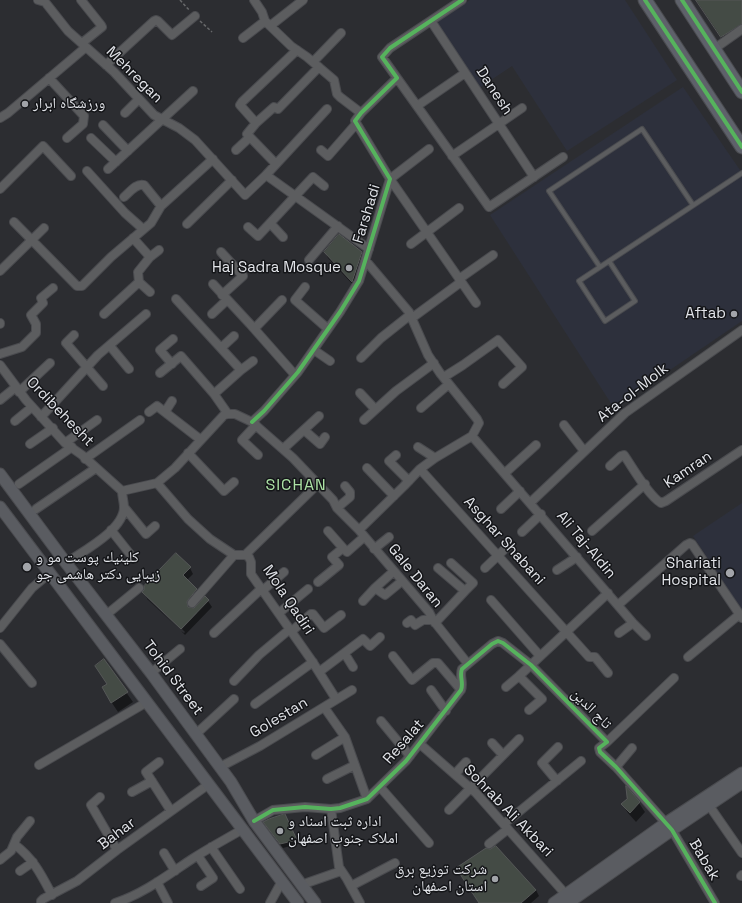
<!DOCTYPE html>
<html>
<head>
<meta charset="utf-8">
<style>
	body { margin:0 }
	canvas { display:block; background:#2c2d31 }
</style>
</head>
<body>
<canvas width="742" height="903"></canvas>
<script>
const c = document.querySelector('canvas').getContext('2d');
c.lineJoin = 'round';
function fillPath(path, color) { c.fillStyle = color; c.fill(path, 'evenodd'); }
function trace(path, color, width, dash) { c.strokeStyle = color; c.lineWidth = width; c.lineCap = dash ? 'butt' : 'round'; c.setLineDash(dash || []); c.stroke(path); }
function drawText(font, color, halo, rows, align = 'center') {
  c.font = font + ' "Space Grotesk","Noto Naskh Arabic",sans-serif'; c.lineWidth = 3; c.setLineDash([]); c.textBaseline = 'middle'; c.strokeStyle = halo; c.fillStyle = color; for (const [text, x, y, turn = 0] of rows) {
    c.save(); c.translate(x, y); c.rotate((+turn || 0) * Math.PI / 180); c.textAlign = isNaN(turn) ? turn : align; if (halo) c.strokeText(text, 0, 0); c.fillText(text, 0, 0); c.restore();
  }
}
fillPath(new Path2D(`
	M470,0H625L677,80L567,151L512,66L479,88L436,22Z
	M683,87L742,173V321L614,408L490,215Z
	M742,503V610L693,536Z`), '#2d303c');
fillPath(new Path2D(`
	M696,0H742V32L725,43Z
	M325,252H361L365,259L355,287L328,258Z
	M190,568L193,574L187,580L196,589L200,596L190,608L194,609L208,601L212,607L185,635L181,631L184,633L185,632L182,629L197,613L147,595V598L143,592Z
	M147,598L179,629L147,599Z
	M104,661L133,702L118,712L108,697V684Z
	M627,789L639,803L645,812L636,822L628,813L622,804L628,799Z
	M287,820L298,844L283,848L267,827Z
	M496,847L536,890L539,896L531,903H480L490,850Z`), '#0007');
const building = new Path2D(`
	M696,0H742V24L721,37Z
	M339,234L362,252L352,282L324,252Z
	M176,553L191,567L183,575L197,589L188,600L187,602L188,607L194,608L205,596L209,600L181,629L142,592L144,590V586Z
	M104,659L128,692L111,703L102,687L107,684L95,666Z
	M626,786L640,802L630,813L621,804L627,799Z
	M285,814L297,840L280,844L263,822L269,819Z
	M496,846L536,890L521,903H479L456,868L486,848L490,849Z`);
fillPath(building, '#444b45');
trace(building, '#555757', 1);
const service = new Path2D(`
	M609,261L635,301L605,321L579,281L742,173
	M600,267L549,191L642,129L693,205`);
const minor = new Path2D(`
	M38,0L45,2L68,31L114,72L154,115L179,128L195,140L245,195L266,175L327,109
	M81,0L101,25L102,27L82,43
	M254,0L262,12L265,21L291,46L307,57L334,80L337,94L340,97L361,113
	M431,21L534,177
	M270,26L303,0
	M243,38L265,21
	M714,49L742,29
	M313,62L341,33
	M106,65L154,21L156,20L158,21L172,35L195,16
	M49,78L84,116L83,124L67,138
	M397,78L489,207L563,157
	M417,106L465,73
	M125,113L139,99
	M0,118L8,113L86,47
	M256,123L274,107L278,109L319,67
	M103,125L128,151
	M91,138L116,162
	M429,149L390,179L476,303
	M236,150L250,137
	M321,150L328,156L356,124
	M452,156L522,108
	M276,164L247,134L256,123L240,105L242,102L297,50
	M108,169L193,91
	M87,171L125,213L143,229
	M266,175L369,249
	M0,189L43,146L71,176
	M124,197C130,192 136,183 144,185L161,206
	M14,222L77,286H82L111,257L151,223L161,206L213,159
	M270,223L283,237
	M187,224L232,180
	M248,227L258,236L313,177L324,186
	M411,244L459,208
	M221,252L243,276L222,295
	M150,257L159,250
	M309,260L338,226
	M0,271L44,228
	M459,279L493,255
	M139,282L150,292
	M213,284L250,324L295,375
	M305,287L295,300L328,329
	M176,299L241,370L214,394
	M104,314L139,282L138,272L150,257L133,238
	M212,314L227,300
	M412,318L461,282
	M0,324V323
	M255,328L282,300
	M74,335L66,343L103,386
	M110,346L129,369
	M221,348L234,336
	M314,350L330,361
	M0,354L22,347L36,333V324L31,315L43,303L41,298L53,288
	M361,358L381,338L410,315
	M172,364L160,350L173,339
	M0,365L26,400L65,443L82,455L122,491
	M241,370L253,361
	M160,373L181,356L214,394L228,414
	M444,377L463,365L498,340L522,367L503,384
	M19,392L50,363
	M360,393L375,409
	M0,400L16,387
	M421,408L449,384
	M149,412L157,406L201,440
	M165,412L172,401
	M41,417L98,355L146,314
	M364,420L396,391L434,363
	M15,421L32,407
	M252,422L264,411L298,372L340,312L359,281L390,179L355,121L361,113L397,78L382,57L390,48L462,0
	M256,425L242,440L258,455
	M564,425L584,451
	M304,430L320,444L325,437
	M472,436L633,623L646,636
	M65,443L97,420
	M30,444L53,428
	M418,447L435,458
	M283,449L319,416
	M188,453L224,491L234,482
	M396,455L389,461L409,481
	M85,459L140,420
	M610,466L621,456L624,455C633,468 648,495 661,503L666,501L742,450
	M367,468L394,496
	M420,469L589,657H595L608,673
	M505,473L536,445
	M157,483L188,519L210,539L234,555H245L249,557L251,562V574L312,661L336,699
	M19,484L72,447
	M122,491L157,483L175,468L224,415L228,414H235L252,422L293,458L333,500L337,508L359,530L429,612L433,620L468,664
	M531,502L625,413L742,330
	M124,507L146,534L155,526
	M337,508L350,497V492L345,486
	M36,509L96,468
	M501,509L520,491
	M111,530L130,554
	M359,530L404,486L420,469L435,458L472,436L479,423L477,419L440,373L428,355L409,312L366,261
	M328,531L343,548
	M592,531L645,484
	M522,532L541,514
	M374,549L389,537
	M245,555L318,484
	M66,563C83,551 124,530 124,507C124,502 122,496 122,491
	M451,563L473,583L465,591
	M485,568L509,545
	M557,570L577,557
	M318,582L339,565L332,557L343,548L347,552L364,537
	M375,588L394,571
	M262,591L284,572
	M491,600L540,656
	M363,601L375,588L385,595L402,581
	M192,603L234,555
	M618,605L686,545L690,543L692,544L742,618
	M279,613L308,589
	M106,615L139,588
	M407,623L411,620L415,625L423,620H433
	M435,623L465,591L438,568
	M0,628L32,588L50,573
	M292,631L311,614H313L324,628L341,615
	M214,633L261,589
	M619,633L633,623
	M0,644L32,683
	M345,654L353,667
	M393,656L412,680L433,663H438L461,690
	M688,657L740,614
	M319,672L363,639L370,646L380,637
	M151,673L180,649
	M234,681L259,655L290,629
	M506,687L519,676
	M431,690L446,711
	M255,704L313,662
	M324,707L345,737L367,799
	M529,710L542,699L519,676L608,593
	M381,721L410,756
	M196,734L234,699
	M607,742L674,678
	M492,743L503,755
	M420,744L476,793L569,898
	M316,755L345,737
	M159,762L146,772L171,811
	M39,765L147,702
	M220,767L260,746L352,690
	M616,767L632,748
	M455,774L466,762
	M327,779L355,765
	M557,781L542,763L558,747
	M380,787L429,843
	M132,792L152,781
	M100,797L91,805L117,850
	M706,801L742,853
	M331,809L339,867L347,879L360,903
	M449,810L519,739
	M254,821L273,810L305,807L331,809L340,808L367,799L406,761L461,690C464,683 459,676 462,669L492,644L498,641L503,643L531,665L607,742L599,748L600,752L616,767L672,830L715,903
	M504,824L581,761
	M14,844C33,858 41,874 52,895
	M489,844L508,829
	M211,847L240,889
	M164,853L175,871
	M198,856L213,878L201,886
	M0,860L11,851L17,837L30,821
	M20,871L33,862
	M741,876L742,875
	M157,882L168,903
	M301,885L341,871
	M351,886L395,863
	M41,903V901L43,899L77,881L117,850L209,784
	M115,903C143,894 168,875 192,859C209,848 226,839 243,829
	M270,903L282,881`);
const secondary = new Path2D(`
	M0,474L66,563L151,673L231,782L254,821L315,903
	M0,507L298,903
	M554,903L666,823L742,773
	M568,903L672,830L742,783`);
const primary = new Path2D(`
	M645,0L742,147
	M682,0L742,92`);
trace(service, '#4a4b4f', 6);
trace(minor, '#4a4b4f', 10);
trace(secondary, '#4a4b4f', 13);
trace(primary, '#4a4b4f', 15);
trace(new Path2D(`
	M180,0L190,11
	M200,21L212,32`), '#67686a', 1.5, [3, 2]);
trace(service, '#5c5d5f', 4);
trace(minor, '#5c5d5f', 8);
trace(secondary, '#5a5c61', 11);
trace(primary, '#5e616a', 13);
trace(new Path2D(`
	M645,0L742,147
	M682,0L742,92
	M252,422L264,411L298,372L340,312L359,281L390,179L355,121L361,113L397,78L382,57L390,48L462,0
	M254,821L273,810L305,807L331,809L340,808L367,799L406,761L461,690C464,683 459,676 462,669L492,644L498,641L503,643L531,665L607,742L599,748L600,752L616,767L672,830L715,903`), '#56b35d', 4);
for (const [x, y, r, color] of [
	[25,104,4,"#a2a4a9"],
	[349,268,4,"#a2a4a9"],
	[734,314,4,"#a2a4a9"],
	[27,567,5,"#a2a4a9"],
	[730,573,5,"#a2a4a9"],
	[280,831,4,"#a2a4a9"],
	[495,879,4,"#a2a4a9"]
]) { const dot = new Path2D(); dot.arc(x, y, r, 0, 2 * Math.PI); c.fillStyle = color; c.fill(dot); trace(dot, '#141518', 1.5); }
drawText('15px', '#e2e4e9', '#141518', [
	["Mehregan",134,75,45],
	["Danesh",494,91,57],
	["Farshadi",367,214,-73],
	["Ata-ol-Molk",633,393,-38],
	["Ordibehesht",60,412,46],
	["Kamran",688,470,-34],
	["Asghar Shabani",504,541,48],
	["Ali Taj-Aldin",586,545,50],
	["Gale Daran",415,576,51],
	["Mola Qadiri",288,600,56],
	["Tohid Street",173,678,53],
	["تاج الدین",591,709,45],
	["Golestan",279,718,-31],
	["Resalat",404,742,-49],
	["Sohrab Ali Akbari",508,811,46],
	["Bahar",117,834,-37],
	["Babak",704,860,59]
]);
drawText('15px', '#e2e4e9', '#141518', [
	["ورزشگاه ابرار",33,104,"left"],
	["Haj Sadra Mosque",341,268],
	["Aftab",726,314],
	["كلينيك پوست مو و",36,558,"left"],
	["زيبايى دکتر هاشمی جو",36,575,"left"],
	["Shariati",721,564],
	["Hospital",721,581],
	["اداره ثبت اسناد و",288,822,"left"],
	["املاک جنوب اصفهان",288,839,"left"],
	["شرکت توزیع برق",487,870],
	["استان اصفهان",487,887]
], 'right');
c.letterSpacing = '1px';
drawText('16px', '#ace2a5', '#141518', [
	["SICHAN",296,486]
]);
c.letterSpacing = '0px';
</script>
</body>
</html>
